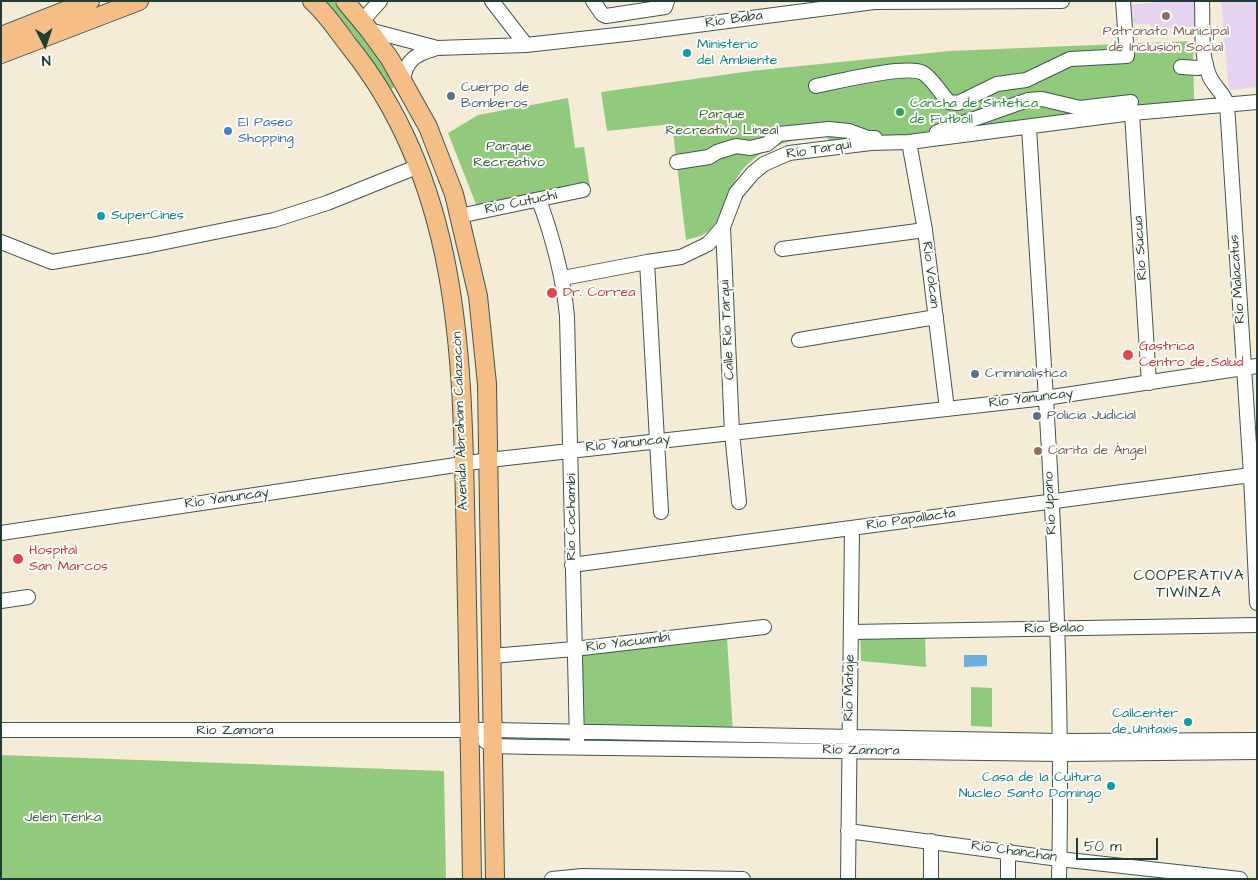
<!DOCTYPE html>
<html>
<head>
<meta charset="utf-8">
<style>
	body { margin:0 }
	#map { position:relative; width:1258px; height:880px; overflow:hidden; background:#f5ecd8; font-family:"Architects Daughter",sans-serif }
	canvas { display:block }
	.frame { position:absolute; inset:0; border:2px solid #1f3d34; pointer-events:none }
	.north { position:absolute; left:20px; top:20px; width:50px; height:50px; -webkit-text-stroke:4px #fdfcf7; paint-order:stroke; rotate:176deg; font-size:14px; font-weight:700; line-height:20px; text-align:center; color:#1f3d34 }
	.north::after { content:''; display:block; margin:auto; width:18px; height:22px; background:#1f3d34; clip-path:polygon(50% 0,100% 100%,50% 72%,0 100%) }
	.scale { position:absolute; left:1076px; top:838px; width:82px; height:22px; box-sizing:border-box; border:2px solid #1f3d34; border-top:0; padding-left:6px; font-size:15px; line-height:18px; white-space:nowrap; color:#1f3d34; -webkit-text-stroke:4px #fdfcf7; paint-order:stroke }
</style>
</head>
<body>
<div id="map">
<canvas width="1258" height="880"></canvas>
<div class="frame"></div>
<div class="north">N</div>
<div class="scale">50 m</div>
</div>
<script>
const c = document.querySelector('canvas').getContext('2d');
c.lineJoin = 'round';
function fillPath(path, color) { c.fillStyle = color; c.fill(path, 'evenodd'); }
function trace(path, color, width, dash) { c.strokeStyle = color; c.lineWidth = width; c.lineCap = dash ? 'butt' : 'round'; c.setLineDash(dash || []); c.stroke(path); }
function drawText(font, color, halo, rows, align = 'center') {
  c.font = font + ' "Architects Daughter",sans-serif'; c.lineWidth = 4; c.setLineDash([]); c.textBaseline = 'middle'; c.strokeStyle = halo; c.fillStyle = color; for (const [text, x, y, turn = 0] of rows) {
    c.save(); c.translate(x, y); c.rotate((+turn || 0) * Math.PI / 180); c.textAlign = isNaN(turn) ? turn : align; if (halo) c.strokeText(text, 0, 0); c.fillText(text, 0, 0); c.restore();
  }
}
fillPath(new Path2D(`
	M1170,1H1201L1204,26L1152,30L1150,24H1136L1130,20V5Z
	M1221,1H1257V87L1229,90Z`), '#e7d2ef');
fillPath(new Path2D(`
	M324,1H333L358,30L397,85L391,89L353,34Z
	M1193,41L1194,100L836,145L823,135C792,140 766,144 743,169C728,186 724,224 704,234C699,237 692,238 686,240L672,124L607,131L601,92L751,71L949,51Z
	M568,98L575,148L584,147L590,187L484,206L476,204L448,133L478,115Z
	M860,634L925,636L926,667L861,661Z
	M727,638L733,733L582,729V655Z
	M971,687L992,688V727L971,726Z
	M1,755L444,771L446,879H1Z`), '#92ca7d');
fillPath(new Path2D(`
	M964,655H987V666L964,667Z`), '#6bafe0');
const minor = new Path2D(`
	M492,1L526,45
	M593,1L602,14L606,16L665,7L667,1
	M1202,1C1203,25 1200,53 1209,75C1213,86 1224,93 1227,104L1251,475L1257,603
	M362,21L380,1
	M369,30L437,48L526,45L635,33L874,2L1062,1
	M1181,67L1198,68L1206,64
	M403,80C406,60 416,54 434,49
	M816,86C836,82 907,64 923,73C931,77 942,95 949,102L958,103L997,84L1026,80L1070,59L1127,56L1123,1
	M1132,113L1149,383
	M1029,127C1044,378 1065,628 1059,879
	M937,132L1028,100L1042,99L1080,108L1131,102
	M909,142L925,230L947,409
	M677,162L709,157L717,152L736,146L750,148L767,144L779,134L829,129L849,131L868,138H875
	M539,200C553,238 563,275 567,316L577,742
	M459,216L583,190
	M723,227L732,433L739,502
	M1,242L52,262L151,245L274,220L327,203L419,166
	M782,249L925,230
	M563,278L647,262
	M799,340L936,317
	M661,512L647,262L681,257L708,244L723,227L736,193L753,173L764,164L789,153L871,143L909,142L1132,113L1257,102
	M1,533L489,460L1045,398L1257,366
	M572,565L1251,475
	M1,601L28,597
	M851,632L1257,625
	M492,656L574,649L764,627
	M1,730H493L1060,741L1257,740
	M485,741L493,746L532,747L1061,754L1257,752
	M848,831L1059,859L1240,879
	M931,841V879
	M552,879L582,876L743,879
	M848,879L852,528
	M1008,879V851`);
const major = new Path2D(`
	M312,1C327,14 338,32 350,47C467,193 462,376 466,552C469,661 470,770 472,879
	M345,1L369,30L390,59L428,127L454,194L478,296L487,384L495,879
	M1,36L90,1
	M1,54L139,1`);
trace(minor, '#3f574d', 16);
trace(major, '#3f574d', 20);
trace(minor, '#fff', 14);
trace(major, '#f6be87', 18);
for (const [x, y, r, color] of [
	[1166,16,5,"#8d6e63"],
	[687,53,5,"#0f9aa8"],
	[451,96,5,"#5c6f8a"],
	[900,112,5,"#2e9e5b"],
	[228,131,5,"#3f7fe0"],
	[101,216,5,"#0f9aa8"],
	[552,293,6,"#e0444e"],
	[1128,355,6,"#e0444e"],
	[975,374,5,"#5c6f8a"],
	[1037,416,5,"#5c6f8a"],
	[1038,451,5,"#8d6e63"],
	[18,559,6,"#e0444e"],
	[1188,722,5,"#0f9aa8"],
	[1111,786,5,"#0f9aa8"]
]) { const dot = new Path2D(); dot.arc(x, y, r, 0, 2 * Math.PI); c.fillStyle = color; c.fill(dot); trace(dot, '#fdfcf7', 2); }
drawText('14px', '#1f3d34', '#fdfcf7', [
	["Río Baba",734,20,-8],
	["Río Tarqui",819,150,-9],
	["Río Cutuchi",521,203,-12],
	["Río Sucua",1141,248,-94],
	["Río Volcan",930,275,83],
	["Río Malacatus",1238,279,-94],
	["Calle Río Tarqui",728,330,-93],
	["Río Yanuncay",1031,399,-7],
	["Avenida Abraham Calazacón",461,421,-92],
	["Río Yanuncay",628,444,-6],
	["Río Yanuncay",227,499,-8],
	["Río Upano",1051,503,-93],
	["Río Cochambi",572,517,-90],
	["Río Papallacta",911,520,-8],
	["Río Balao",1054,629,-1],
	["Río Yacuambi",628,643,-7],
	["Río Mataje",850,688,-89],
	["Río Zamora",235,731],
	["Río Zamora",861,751,1],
	["Río Chanchan",1014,852,8]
]);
drawText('14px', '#785e54', '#fdfcf7', [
	["Patronato Municipal",1166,32],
	["de Inclusión Social",1166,48],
	["Carita de Ángel",1048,451,"left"]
]);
drawText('14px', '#0d838f', '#fdfcf7', [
	["Ministerio",697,45],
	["del Ambiente",697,61],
	["SuperCines",111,216],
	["Callcenter",1178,714,"right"],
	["de Unitaxis",1178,730,"right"],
	["Casa de la Cultura",1101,778,"right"],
	["Nucleo Santo Domingo",1101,794,"right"]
], 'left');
drawText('14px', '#4e5e75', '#fdfcf7', [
	["Cuerpo de",461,88],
	["Bomberos",461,104],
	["Criminalistica",985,374],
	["Policia Judicial",1047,416]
], 'left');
drawText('14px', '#27864d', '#fdfcf7', [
	["Cancha de Sintetica",910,104],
	["de Futboll",910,120]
], 'left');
drawText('14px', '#3c6046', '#fdfcf7', [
	["Parque",722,115],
	["Recreativo Lineal",722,131],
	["Parque",509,147],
	["Recreativo",509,163],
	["Jelen Tenka",63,818]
]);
drawText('14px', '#366cbe', '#fdfcf7', [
	["El Paseo",238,123],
	["Shopping",238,139]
], 'left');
drawText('14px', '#be3a42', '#fdfcf7', [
	["Dr. Correa",563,293],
	["Gastrica",1139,347],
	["Centro de Salud",1139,363],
	["Hospital",29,551],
	["San Marcos",29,567]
], 'left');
c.letterSpacing = '1px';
drawText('15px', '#1f3d34', '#fdfcf7', [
	["COOPERATIVA",1189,577],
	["TIWINZA",1189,594]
]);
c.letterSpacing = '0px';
</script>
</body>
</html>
